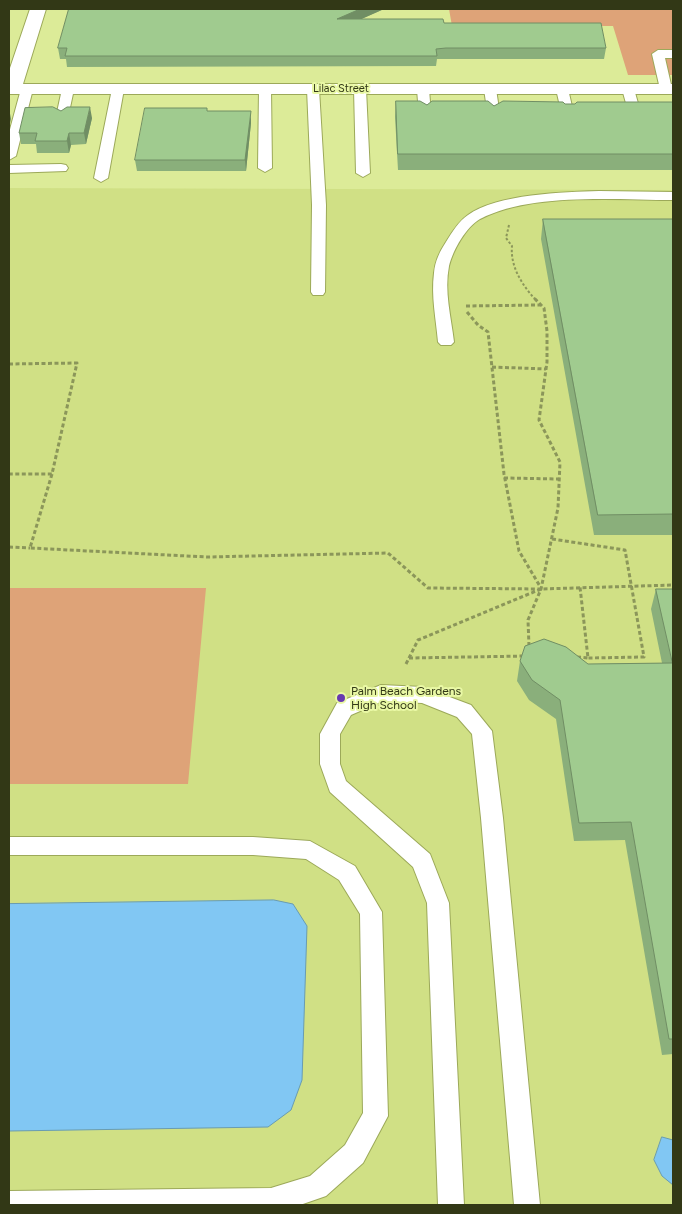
<!DOCTYPE html>
<html>
<head>
<meta charset="utf-8">
<style>
	body { margin:0 }
	#map { position:relative; width:682px; height:1214px; overflow:hidden; background:#dceb98; font-family:Figtree,sans-serif }
	canvas { display:block }
	.frame { position:absolute; inset:0; border:10px solid #323816; pointer-events:none }
</style>
</head>
<body>
<div id="map">
<canvas width="682" height="1214"></canvas>
<div class="frame"></div>
</div>
<script>
const c = document.querySelector('canvas').getContext('2d');
c.lineJoin = 'round';
function fillPath(path, color) { c.fillStyle = color; c.fill(path, 'evenodd'); }
function trace(path, color, width, dash) { c.strokeStyle = color; c.lineWidth = width; c.lineCap = dash ? 'butt' : 'round'; c.setLineDash(dash || []); c.stroke(path); }
function drawText(font, color, halo, rows, align = 'center') {
  c.font = font + ' Figtree,sans-serif'; c.lineWidth = 4; c.setLineDash([]); c.textBaseline = 'middle'; c.strokeStyle = halo; c.fillStyle = color; for (const [text, x, y, turn = 0] of rows) {
    c.save(); c.translate(x, y); c.rotate((+turn || 0) * Math.PI / 180); c.textAlign = isNaN(turn) ? turn : align; if (halo) c.strokeText(text, 0, 0); c.fillText(text, 0, 0); c.restore();
  }
}
fillPath(new Path2D(`
	M9,188L673,190V1205H9Z`), '#d0e085');
fillPath(new Path2D(`
	M449,9H673V75H628L613,26H452Z
	M9,588H206L188,784H9Z`), '#dea378');
const water = new Path2D(`
	M274,900L293,904L307,926L302,1080L291,1110L268,1127L9,1131V904Z
	M662,1137L673,1140V1185L662,1176L654,1160Z`);
fillPath(water, '#81c7f3');
trace(water, '#699cb1', 1);
const lane = new Path2D(`
	M658,50H673V58H665L672,89L666,93L660,89L652,54Z
	M27,85L33,89L16,156L9,160V133L21,89Z
	M68,85L74,89L68,117L62,121L56,117L62,89Z
	M118,85L124,89L108,178L101,182L94,178L112,89Z
	M265,85L271,89L272,168L265,172L258,168L259,89Z
	M313,85L319,89L326,205L325,292L323,295H313L311,292L312,205L307,89Z
	M360,85L366,89L370,173L363,177L356,173L354,89Z
	M423,85L429,89L431,115L425,119L419,115L417,89Z
	M490,85L496,89L500,116L494,120L488,116L484,89Z
	M562,85L568,89L574,115L573,118H563L562,115L556,89Z
	M628,85L634,89L641,114L640,117H630L629,114L622,89Z
	M61,164L66,165L68,168L66,171L9,173V165Z
	M599,191L673,192V200C617,200 531,192 480,219C466,227 453,250 449,266C444,291 451,317 454,342L451,345H441L438,342C436,319 431,296 434,273C435,261 440,251 446,242C452,232 459,221 468,215C497,194 564,192 599,191Z
	M381,685L423,687L471,705L492,731L503,818L540,1205H514L481,818L472,734L457,717L422,703L383,701L351,715L340,734V764L346,781L430,854L449,903L464,1205H438L427,903L413,867L330,792L320,764V734L337,703Z
	M9,837H253L310,841L355,866L382,912L388,1116L363,1163L326,1196L300,1205H9V1191L271,1188L310,1176L345,1145L363,1113L360,914L339,880L306,859L253,855H9Z`);
const street = new Path2D(`
	M30,9H46L23,84H673V94H9V71Z`);
trace(lane, '#9ca959', 2);
trace(street, '#9ca959', 2);
trace(new Path2D(`
	M509,225L506,238L512,246C510,266 522,285 535,299`), '#8b965a', 2, [2.5, 2]);
trace(new Path2D(`
	M466,306L540,305
	M467,312L478,325L488,332L504,474L519,551L541,588
	M9,364L77,363L52,474H9
	M492,367L546,369
	M52,474L30,548L207,557L388,553L428,588L541,589
	M504,478L559,479
	M552,539L625,550L644,657L588,658
	M9,547L30,548
	M529,646L528,620L541,589L558,508L560,462L539,420L547,362V331L544,308L534,298
	M577,657L588,658L580,587
	M409,658L526,656
	M406,664L418,640L541,589L673,585`), '#8b965a', 3, [4, 2.5]);
fillPath(lane, '#fff');
fillPath(street, '#fff');
fillPath(new Path2D(`
	M69,9H384L361,19L444,23L606,48L604,59H437L436,66L67,67L66,59H60L58,48Z
	M396,101L427,105L494,106L673,102V170H398L395,117Z
	M61,111L92,118L86,144L71,145L69,153H37L36,144H21L19,133Z
	M207,111L251,123L246,171H137L135,160Z
	M543,219H673V535H594L541,239Z
	M656,589H673V1054L662,1055L625,840L574,841L556,719L529,700L517,681L520,661L588,664L662,663L651,609Z`), '#8aaf7b');
fillPath(new Path2D(`
	M360,9H384L337,30V19Z
	M90,107L92,118L86,144L84,133Z
	M9,108L11,119L9,127Z
	M251,111V123L246,171L245,160Z
	M69,133L71,145L69,153L67,141Z`), '#708e64');
const building = new Path2D(`
	M69,9H360L337,19H443L444,23H601L606,48H446L436,49L437,56H65L67,48H58Z
	M396,101H420L427,105L432,101H488L494,106L503,101L563,102L565,104H575L577,102H673V154H398Z
	M53,107L61,111L67,107H90L84,133H69L67,141H35L37,133H19L25,108Z
	M145,108H207V111H251L245,160H135Z
	M543,219H673V514L598,515Z
	M656,589H673V1039H669L631,822L579,823L560,700L532,680L520,661L525,646L544,639L566,647L588,664L672,663Z`);
fillPath(building, '#a0cb8f');
trace(building, '#708e64', 1);
for (const [x, y, r, color] of [
	[341,698,5,"#6738b0"]
]) { const dot = new Path2D(); dot.arc(x, y, r, 0, 2 * Math.PI); c.fillStyle = color; c.fill(dot); trace(dot, '#e9f8a5', 2); }
drawText('11px', '#323816', '#e9f8a5', [
	["Lilac Street",341,89]
]);
drawText('12px', '#323816', '#e9f8a5', [
	["Palm Beach Gardens",351,691],
	["High School",351,705]
], 'left');
</script>
</body>
</html>
